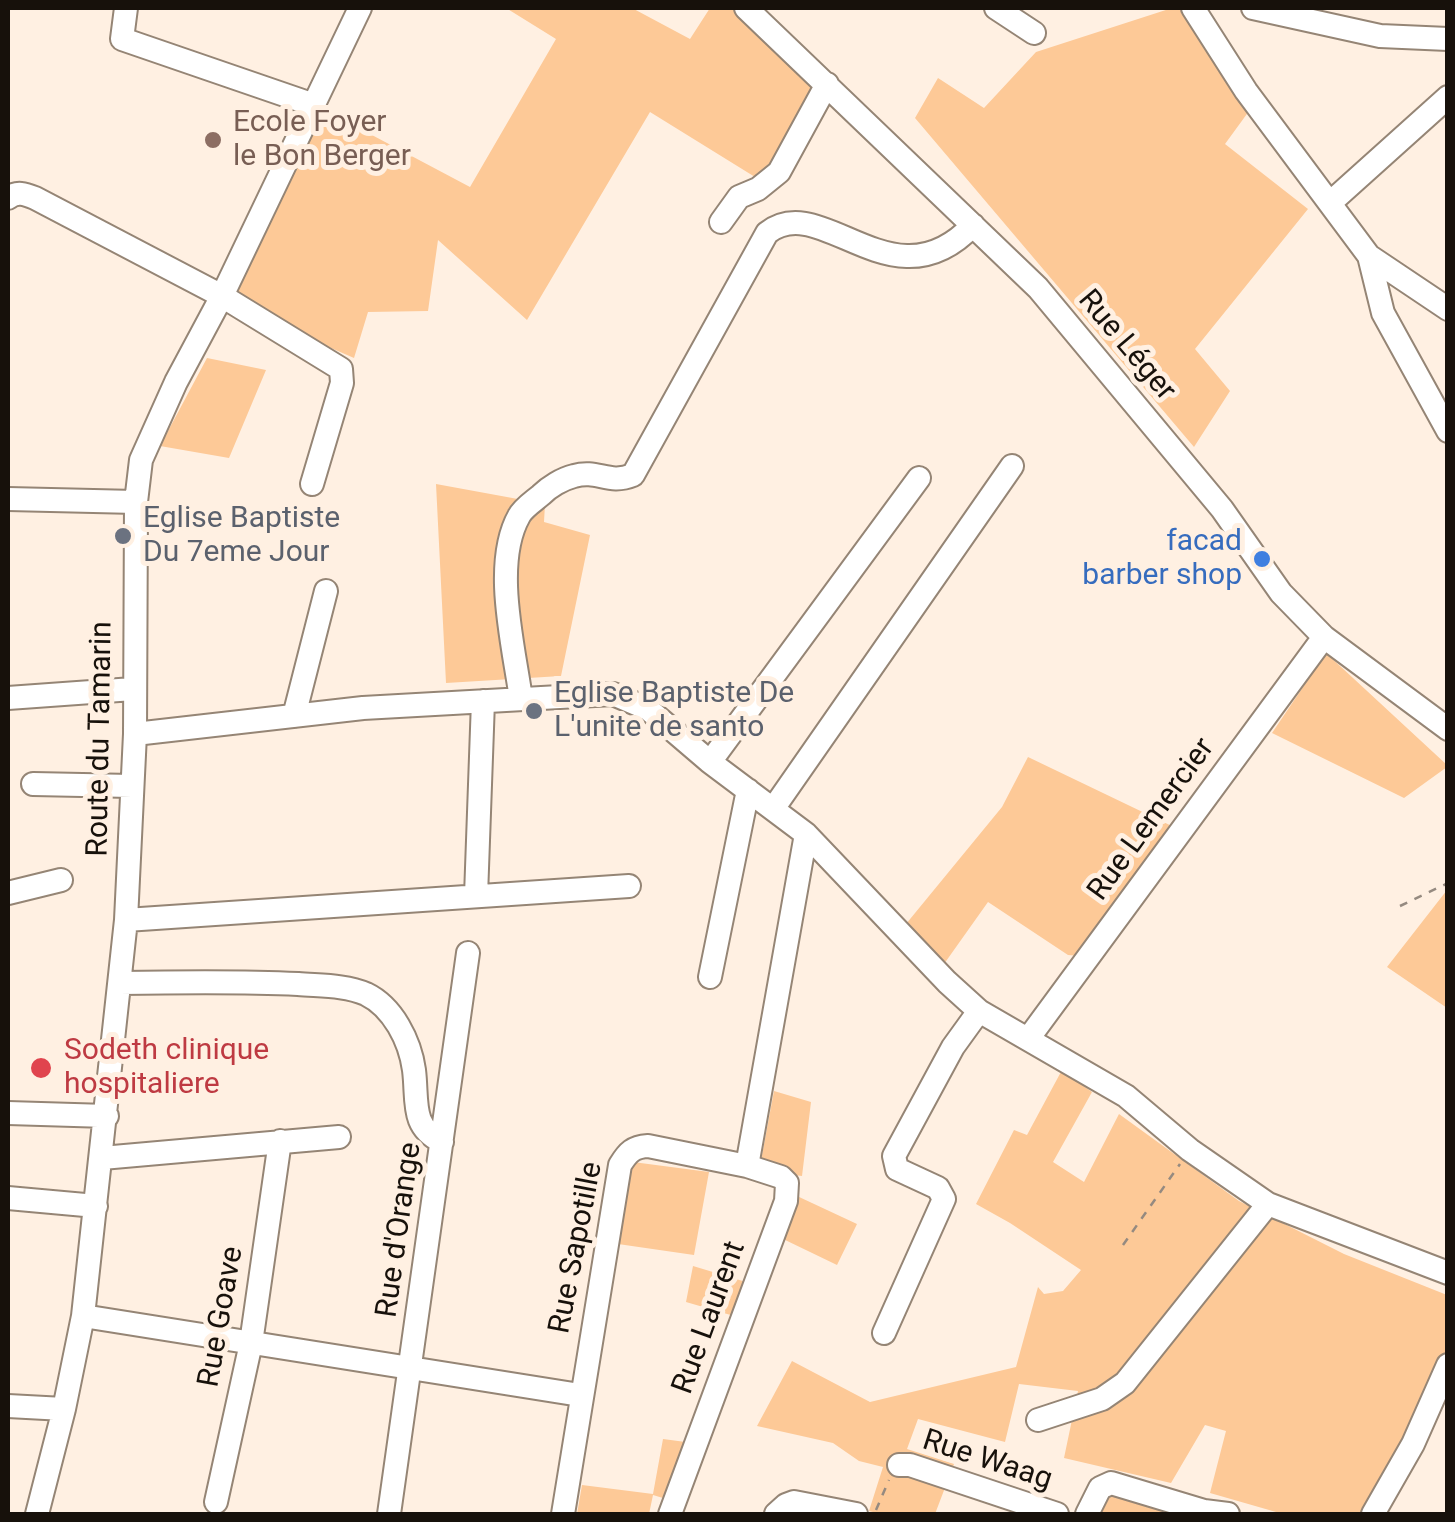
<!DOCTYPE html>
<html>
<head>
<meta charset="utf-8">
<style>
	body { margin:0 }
	#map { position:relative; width:1455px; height:1522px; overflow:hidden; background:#fff0e2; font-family:Roboto,sans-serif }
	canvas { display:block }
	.frame { position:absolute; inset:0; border:10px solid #17110b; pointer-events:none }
</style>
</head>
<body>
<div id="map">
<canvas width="1455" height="1522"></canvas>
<div class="frame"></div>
</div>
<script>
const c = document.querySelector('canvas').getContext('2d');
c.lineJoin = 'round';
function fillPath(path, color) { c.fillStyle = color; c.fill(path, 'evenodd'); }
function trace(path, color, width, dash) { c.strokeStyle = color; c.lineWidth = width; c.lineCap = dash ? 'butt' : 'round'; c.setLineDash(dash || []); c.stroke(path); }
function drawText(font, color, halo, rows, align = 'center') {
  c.font = font + ' Roboto,sans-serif'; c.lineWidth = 10; c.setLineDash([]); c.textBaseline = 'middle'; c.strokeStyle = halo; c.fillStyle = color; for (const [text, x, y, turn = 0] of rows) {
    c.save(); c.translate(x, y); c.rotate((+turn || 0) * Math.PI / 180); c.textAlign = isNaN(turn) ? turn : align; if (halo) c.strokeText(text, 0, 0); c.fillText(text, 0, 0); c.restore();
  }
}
fillPath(new Path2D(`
	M506,8H632L690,39L710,8H737L831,104L776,190L650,112L527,320L438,240L428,311L368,312L354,358L232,305L321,108L470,187L556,39Z
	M1172,8H1185L1252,107L1225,144L1308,209L1195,349L1230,391L1194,447L915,118L938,78L984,108L1036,52Z
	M207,358L266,370L229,458L160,446Z
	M436,484L545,504L544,522L590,535L561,676L446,683Z
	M1326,653L1447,765V767L1404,798L1272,733Z
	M1028,757L1178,829L1080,956L1068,955L988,902L944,964L906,924L1002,807Z
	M1447,890V1008L1387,967Z
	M1062,1070L1092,1092L1053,1162L1084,1182L1119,1114L1239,1201L1344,1254L1447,1295V1355L1365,1514H1283L1210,1493L1226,1431L1205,1425L1171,1483L1064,1458L1078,1391L1019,1384L1005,1442L918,1419L907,1449L954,1464L935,1514H881L869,1511L883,1467L859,1461L833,1443L757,1426L792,1361L870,1402L1016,1367L1038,1287L1044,1294L1063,1291L1081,1270L1010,1223L976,1204L1014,1130L1027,1135Z
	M774,1091L811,1102L802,1176L759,1171Z
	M633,1162L709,1172L694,1255L618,1244Z
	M797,1196L857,1224L837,1265L781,1238Z
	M693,1266L746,1282L734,1316L686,1302Z
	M663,1439L693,1443L676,1502L653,1495L649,1514H577L582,1485L653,1494Z
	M1105,1485L1224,1514H1095Z`), '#fdc997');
const minor = new Path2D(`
	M126,8L122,39L314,105
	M746,8L1038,288L1222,509L1281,593L1324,637L1448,729
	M996,8L1034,33
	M1193,8L1246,91L1369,256L1383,313L1448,431
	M1253,8L1380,36L1448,39
	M8,198C17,191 25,194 35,198L222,296L341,369L342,383L312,484
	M1330,203L1448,97
	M721,222L739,197L758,189L779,172L827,84
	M1369,256L1448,309
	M8,499L136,502
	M8,698L133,689
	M521,699C514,647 492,564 519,516C523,508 534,501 541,495C549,487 562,479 574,476C598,469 608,485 633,475L767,233C822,189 893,310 973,225
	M294,716L326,591
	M135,734L363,708L613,694L648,709L710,762L806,834L947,982L979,1011L1126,1096L1190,1150L1268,1204L1448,1273
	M710,762L919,478
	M33,784L132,786
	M773,809L1012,466
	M8,893L61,880
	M476,896L483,701
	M126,920L629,886
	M710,977L748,790
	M120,983C179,982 238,981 298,984C320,986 345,985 366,994C393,1007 410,1041 414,1070C418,1102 410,1126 442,1142
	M1028,1039L1324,637
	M8,1113L107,1116
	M102,1158L339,1137
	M8,1198L96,1206
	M83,1316L580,1395
	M884,1333L944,1199L938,1188L897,1169L894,1156L953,1047L979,1011
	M8,1406L64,1409
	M1038,1420L1102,1399L1125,1383L1268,1204
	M899,1465H910L1057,1514
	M216,1502L251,1343L280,1141
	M37,1514L64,1409L83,1316L126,920L135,734L136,502L141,460L176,382L222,296L360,8
	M389,1514L468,953
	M563,1514L620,1165C628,1152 633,1147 648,1146L747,1166L806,834
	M670,1514L786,1201L787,1183L781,1177L747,1166
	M776,1514L786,1505L794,1502L856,1514
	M1087,1514L1100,1488L1111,1483L1204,1511L1228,1514
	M1373,1514L1413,1444L1448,1365`);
trace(minor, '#958575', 26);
trace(new Path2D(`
	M1400,906L1448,883
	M1123,1245L1180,1164
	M876,1510L889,1480`), '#958a80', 2.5, [8, 8]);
trace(minor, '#fff', 22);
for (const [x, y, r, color] of [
	[213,140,10,"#8d6e63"],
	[123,536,10,"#6b7280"],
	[1262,559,10,"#3f7fe0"],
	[534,711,10,"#6b7280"],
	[41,1068,12,"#e0444e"]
]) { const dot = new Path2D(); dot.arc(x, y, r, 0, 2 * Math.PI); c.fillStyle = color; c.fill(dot); trace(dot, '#fff0e2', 4); }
drawText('30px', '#785e54', '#fff0e2', [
	["Ecole Foyer",233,123],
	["le Bon Berger",233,157]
], 'left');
drawText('30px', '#17110b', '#fff0e2', [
	["Rue Léger",1126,346,50],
	["Route du Tamarin",101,739,-89],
	["Rue Lemercier",1152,820,-54],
	["Rue d'Orange",400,1230,-82],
	["Rue Sapotille",577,1248,-79],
	["Rue Goave",222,1317,-80],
	["Rue Laurent",710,1318,-70],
	["Rue Waag",987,1461,18]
]);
drawText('30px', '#5b616d', '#fff0e2', [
	["Eglise Baptiste",143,519],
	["Du 7eme Jour",143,553],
	["Eglise Baptiste De",554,694],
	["L'unite de santo",554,728]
], 'left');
drawText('30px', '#366cbe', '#fff0e2', [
	["facad",1242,542],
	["barber shop",1242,576]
], 'right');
drawText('30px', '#be3a42', '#fff0e2', [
	["Sodeth clinique",64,1051],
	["hospitaliere",64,1085]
], 'left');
</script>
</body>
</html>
